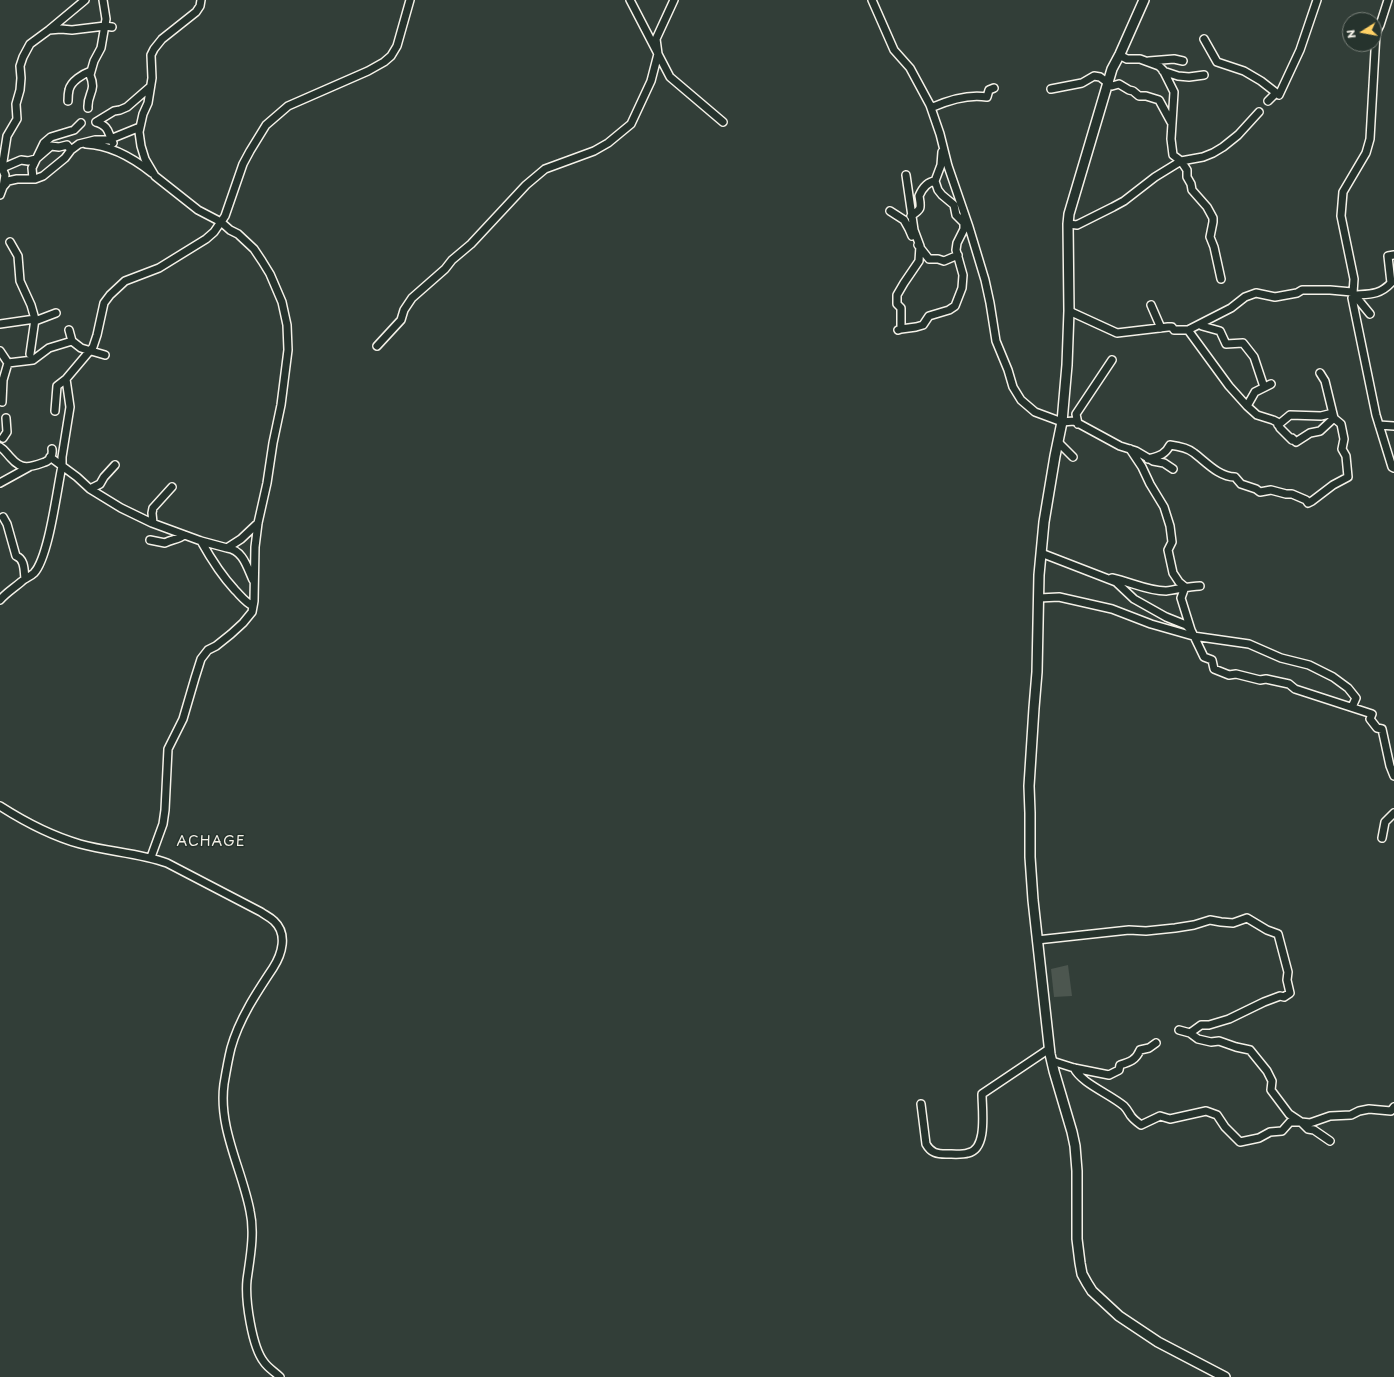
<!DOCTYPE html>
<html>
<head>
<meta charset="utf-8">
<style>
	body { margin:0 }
	#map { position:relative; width:1394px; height:1377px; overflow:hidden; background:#323e38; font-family:"Playpen Sans",sans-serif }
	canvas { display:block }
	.north { position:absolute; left:1342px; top:12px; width:40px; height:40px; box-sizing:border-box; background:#26332d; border:1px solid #787f78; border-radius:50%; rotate:259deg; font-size:11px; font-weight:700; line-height:16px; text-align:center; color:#f4f1e8 }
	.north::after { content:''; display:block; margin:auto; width:14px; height:18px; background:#ffd166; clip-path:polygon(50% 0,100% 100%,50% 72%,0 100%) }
</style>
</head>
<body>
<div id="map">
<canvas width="1394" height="1377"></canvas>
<div class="north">N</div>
</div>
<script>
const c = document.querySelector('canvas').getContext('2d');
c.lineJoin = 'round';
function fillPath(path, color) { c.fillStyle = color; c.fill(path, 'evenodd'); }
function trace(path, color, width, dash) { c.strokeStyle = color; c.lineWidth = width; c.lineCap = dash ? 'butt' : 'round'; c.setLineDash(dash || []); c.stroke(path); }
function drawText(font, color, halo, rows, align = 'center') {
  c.font = font + ' "Playpen Sans",sans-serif'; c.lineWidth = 3; c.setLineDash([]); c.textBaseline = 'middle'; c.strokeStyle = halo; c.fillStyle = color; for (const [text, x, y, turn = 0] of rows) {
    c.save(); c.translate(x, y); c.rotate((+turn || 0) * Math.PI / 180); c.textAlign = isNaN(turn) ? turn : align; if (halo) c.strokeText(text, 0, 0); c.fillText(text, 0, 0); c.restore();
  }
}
fillPath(new Path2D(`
	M1068,965L1072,996L1054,997L1051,969Z`), '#4c564f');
const street = new Path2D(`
	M630,0L670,77L723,122
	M872,0L894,50L910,68L930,105L940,134L948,166L969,227L985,280L990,303L996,341L1008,370L1013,387L1021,400L1035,412L1062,422L1074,421L1120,446L1136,451L1153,461L1164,463L1173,469
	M49,30L85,0
	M1204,39L1217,62L1244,71L1261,81L1279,95L1300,50L1317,0
	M1120,54L1123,57L1127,59H1140L1159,66L1163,70L1174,92L1171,139L1173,155L1181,161L1187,170V177L1191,184L1192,190L1207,207L1213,218V222L1210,237L1214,247L1221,279
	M1149,61L1174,59L1183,61
	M1163,71L1178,76L1189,77L1204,75
	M1051,89L1082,83L1094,76L1100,77L1112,86L1119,84L1129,90L1133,91L1139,96H1146L1159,100L1171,122
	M68,101C68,98 68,94 69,90C71,81 83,74 91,71
	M1268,101L1276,93
	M930,105L933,107C949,100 970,94 987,97L989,90L994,88
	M88,108C87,93 97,92 90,75L94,61L101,48L106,19L103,0
	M96,122L114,111L120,110L127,107L150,87
	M96,122C110,127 107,131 113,143
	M86,144C111,145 133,158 152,173
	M0,169L21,160L28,161L36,159L51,146L59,147L67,145L71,150
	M33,179L32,168L44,143L51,137L74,130L81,123
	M3,187L5,175L2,168L7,136L17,119L16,104L20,90L21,78L20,66L23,57L30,44L49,30L61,29L72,30L105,26L112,27
	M0,195L3,187L8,181L17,179H35L43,176L65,158L71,150L79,144L95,140H108L140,127
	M890,211L904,220L909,229L912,236
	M911,216C922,209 921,208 919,196C922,189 927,182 935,181
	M1068,224L1077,225L1113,207L1124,201L1155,177L1181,161L1203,157L1213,153L1223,147L1238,135L1259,112
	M10,242L18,256L20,281L31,305L35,319L30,354
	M918,245L929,259H938L944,261L958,255
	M1353,293L1354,279L1341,216L1343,192L1366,153L1370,139L1376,33L1380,25L1388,0
	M1355,295L1352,298L1376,415L1392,467L1394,468
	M1355,295C1370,294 1380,295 1391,283L1388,256L1394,255
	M1151,305L1161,328
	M1069,311L1117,333L1168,327H1172L1174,330H1188L1229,386L1247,406L1257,415L1273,420L1277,422L1280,428L1292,440V438L1296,442L1310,433L1320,431L1334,418L1325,381L1320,373
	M35,321L56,313
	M0,324L35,319
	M1202,326L1220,331L1226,344L1243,343L1254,357L1264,387
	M901,329L916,327L923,325L929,316L949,310L955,306L962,288L963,275L956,250L957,243L964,229V223L956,215L954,205L942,195L938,190L935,181L941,165L942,152
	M69,330L72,341
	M898,330L901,329V308L897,304V295L904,283L919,261L920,246L914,230L906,175
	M1188,330L1231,308L1245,297L1256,293L1275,297L1297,293L1302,290H1330L1352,292L1370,314
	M377,346L401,320L404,310L412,298L445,269L452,260L471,244L526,185L545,169L594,151L608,143L631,124L651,81L658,54L656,39L674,0
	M0,351L8,363
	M2,402L3,380L8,363L33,360L49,348L72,341L81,348L105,355
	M1247,406L1255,392L1271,384
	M55,411L57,386L66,379
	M1078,424L1076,414L1112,360
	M1379,425L1394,426
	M3,438L7,432L6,418
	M1058,442L1073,457
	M0,447C5,450 7,454 11,458C22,471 31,467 45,462C50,460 53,455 52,449
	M1130,449L1142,467L1150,484L1164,507L1170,526L1172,542L1168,550L1173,573L1179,582L1185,587L1181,598L1191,630L1204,657L1212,660L1214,669L1229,675L1236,674L1260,680L1266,679L1289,684L1295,689L1372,714L1370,719L1377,728L1382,729L1390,766L1394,776
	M50,457L77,477L90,489L121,508L152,523L201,541L227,548L241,539L258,523
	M1148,459C1159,456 1165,455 1170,445C1178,446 1188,448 1194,453C1206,462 1219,477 1235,477L1241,484L1256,489L1260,492L1271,490L1286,494H1292L1306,500L1308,503L1312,501L1333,485L1348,477L1346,456L1342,449L1344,439L1341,424L1329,414L1321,416L1290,415L1278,425
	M0,483L29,467
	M90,489L100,484L104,477L115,465
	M3,517L7,524L16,556C25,559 24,571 25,579
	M153,523L152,513L153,508L172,487
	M150,540L165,543C172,539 178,540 184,535
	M201,541C211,559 221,575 235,590C241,596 245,602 253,606
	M227,548C243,550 247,567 253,580
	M1041,553L1116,582L1134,599L1166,617L1186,625L1191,630
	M1112,578C1131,582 1147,591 1166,591C1177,590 1188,586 1200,586
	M1039,598L1059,597L1112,609L1151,624L1193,636L1249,644L1281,658L1309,665L1333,677L1348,688L1356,698L1352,707
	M0,600C6,593 14,588 21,582C25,578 30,577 34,573C49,557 57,489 62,466V457L70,407L66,379L93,347L97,335L104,303L110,295L125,281L159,268L206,239L214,232L225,216L243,164L250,151L266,125L288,106L368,71L384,62L391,56L397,46L410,0
	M0,806C25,822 52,836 80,844C109,852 139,853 167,863L261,912C265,915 270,917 274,921C288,934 282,954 273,968C257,992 239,1019 231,1048C228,1060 226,1072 224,1084C218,1128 242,1169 250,1211C255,1233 250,1258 247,1280C245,1300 252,1347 264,1362C268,1368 275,1372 280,1377
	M1382,838L1385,822L1394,813
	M151,857L163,824L165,810L168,749L183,719L195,678L201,659L208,650L216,646L231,634L243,623L252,612L254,601L255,547L258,523L267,483L273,443L281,405L288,350L287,325L282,302L270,274L262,261L254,249L238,234L230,230L221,222L198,210L155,176L145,159L141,146L139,132L143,114L148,103L152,78L151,55L154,49L162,39L196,12L200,6L201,0
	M1037,940L1129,930L1146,931L1175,928L1194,925L1210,920L1221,922L1233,923L1247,918L1267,930L1278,934L1288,972L1287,980L1290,993L1284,997L1280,996L1264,1002L1229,1019L1209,1025H1201L1190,1033L1179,1030
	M1190,1033L1198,1039L1211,1042L1219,1041L1236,1047L1250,1050L1267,1071L1272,1081L1271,1090L1289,1114L1301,1122L1310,1123L1330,1116L1351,1115L1359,1111L1369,1109L1391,1111L1394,1107
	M1052,1061L1074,1068L1109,1075L1119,1070L1120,1065C1130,1062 1136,1060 1140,1050L1149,1048L1156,1043
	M1074,1068C1081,1083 1110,1094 1124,1106C1127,1109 1129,1113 1131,1116C1134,1120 1137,1122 1141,1125L1160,1116L1170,1119L1206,1111L1217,1115L1225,1127L1240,1142L1259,1138L1270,1132L1282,1131L1290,1122H1301L1308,1129L1314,1130L1330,1141
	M921,1104L926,1144C931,1153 937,1154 946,1154C953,1154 962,1155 968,1153C988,1149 982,1110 982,1094L1049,1049`);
const secondary = new Path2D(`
	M1144,0L1120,54L1112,69L1069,214L1068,224L1069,311L1067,365L1062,422L1055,456L1044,522L1039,575L1037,672L1034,708L1029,786L1030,813V857L1033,900L1050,1054L1054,1071L1072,1132L1075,1146L1077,1171V1239L1080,1263L1082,1274L1087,1283L1092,1291L1119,1316L1158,1342L1225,1377`);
trace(street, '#f4f1e8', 10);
trace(secondary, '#f4f1e8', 12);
trace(street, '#26332d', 7);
trace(secondary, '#26332d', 9);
c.letterSpacing = '1px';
drawText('14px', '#f4f1e8', '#26332d', [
	["ACHAGE",211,842]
]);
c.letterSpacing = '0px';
</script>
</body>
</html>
